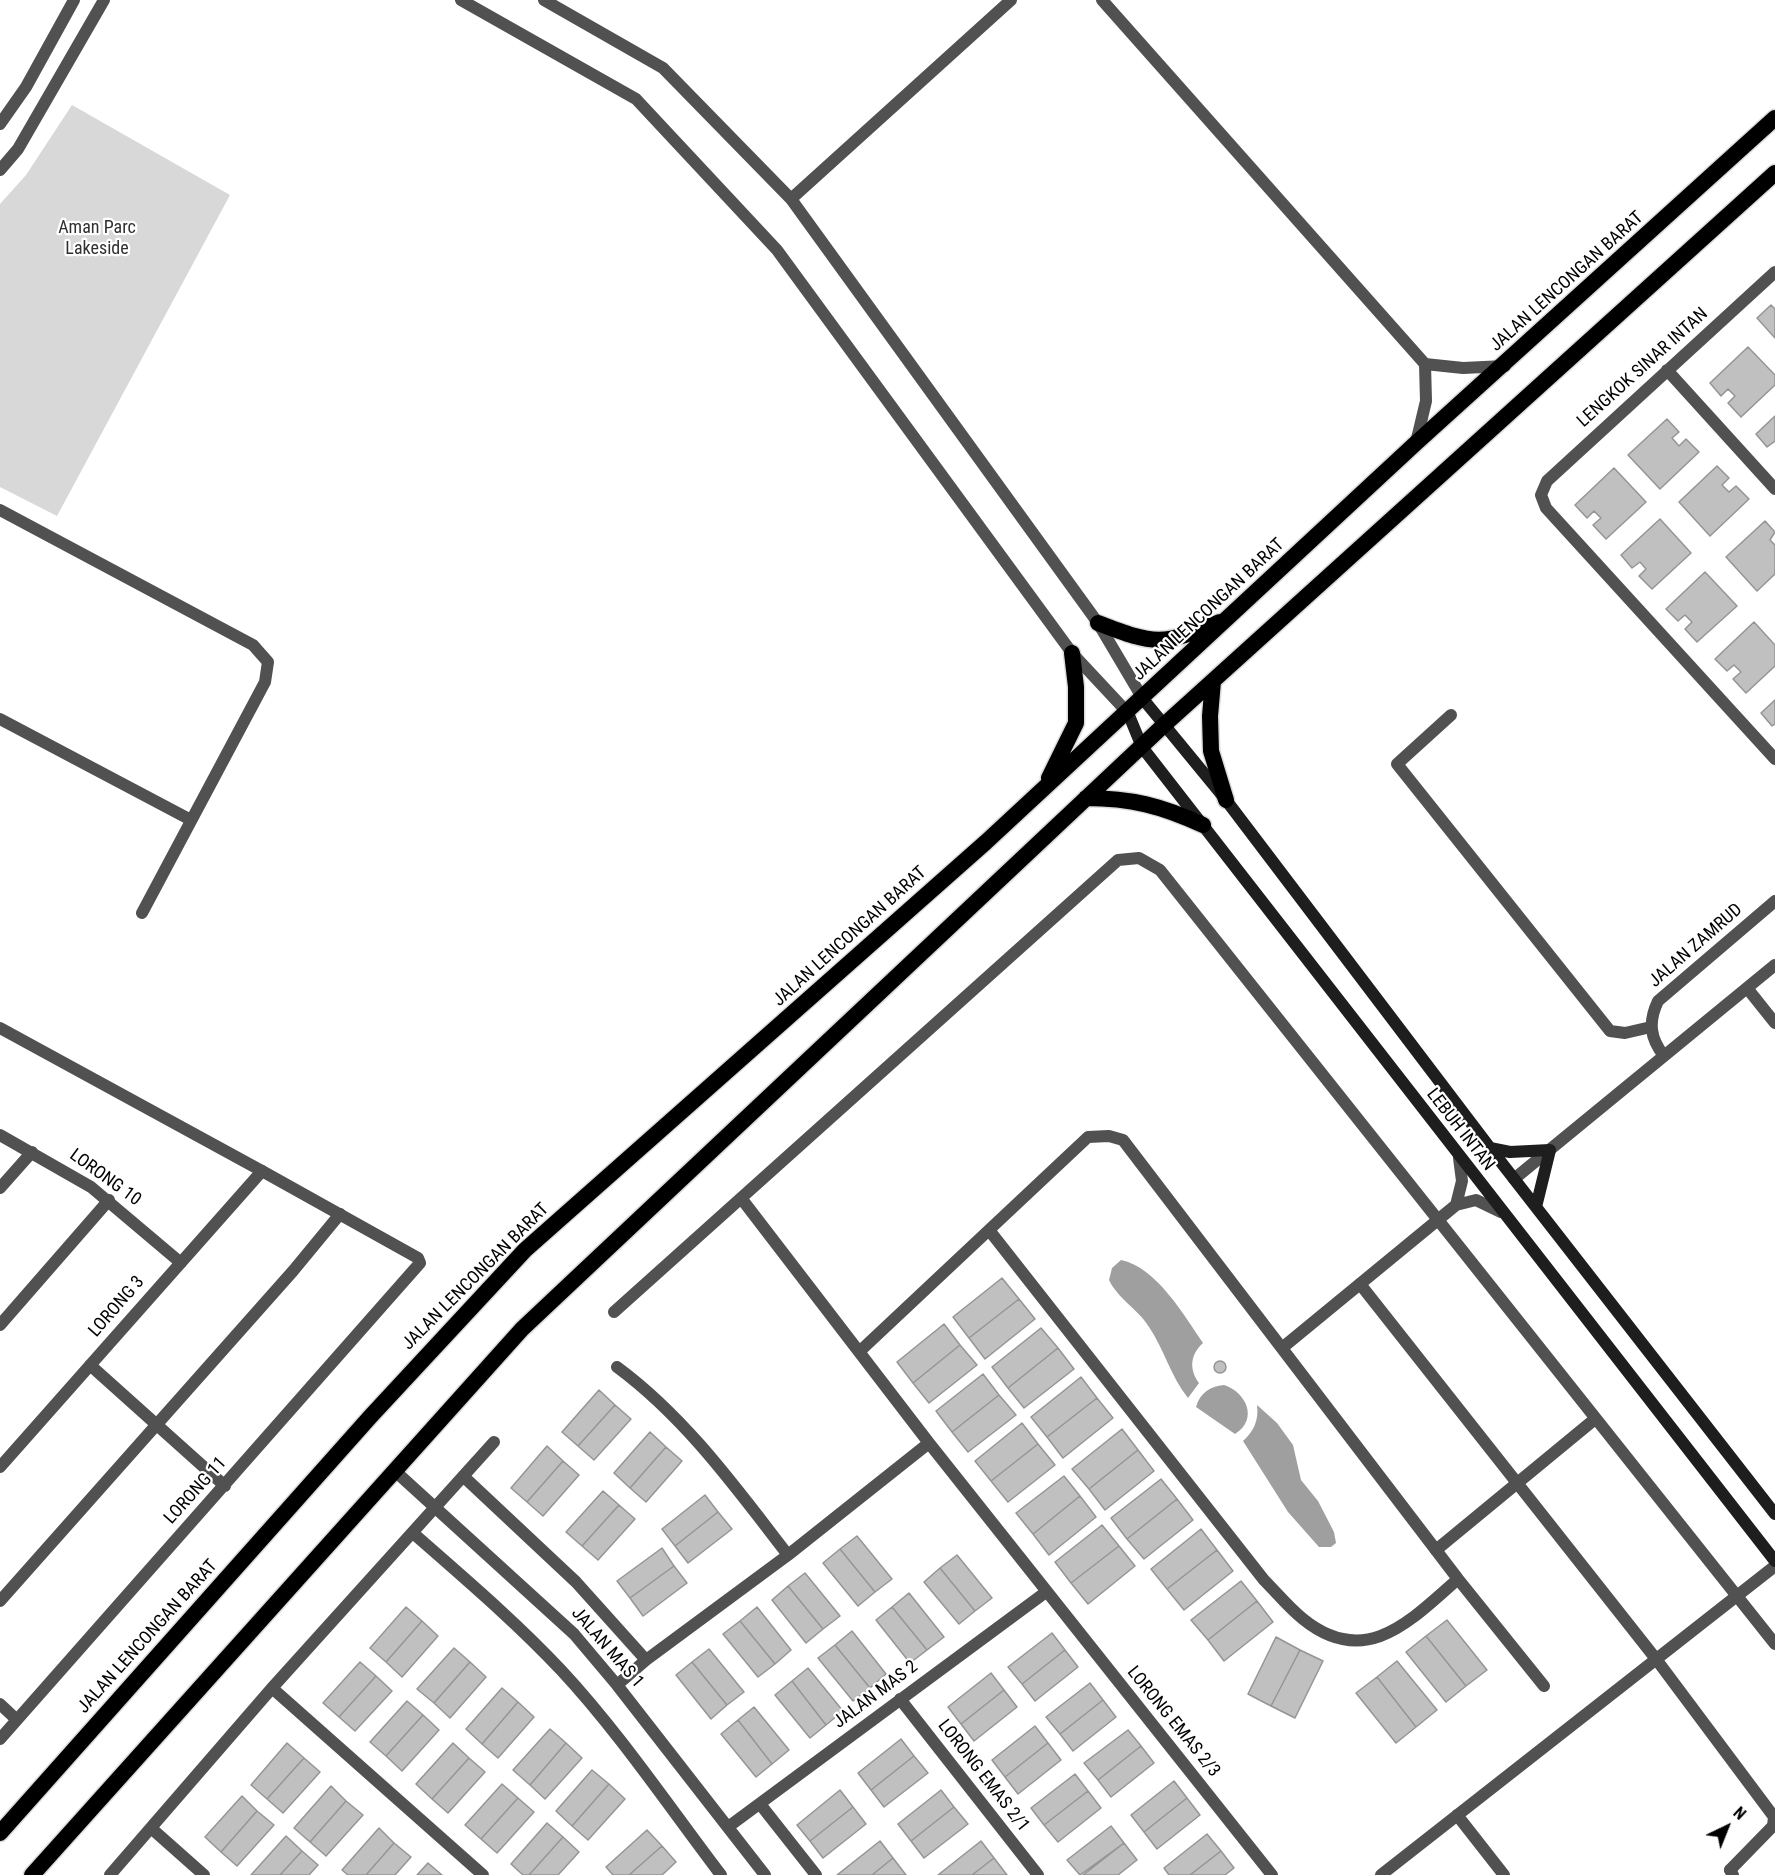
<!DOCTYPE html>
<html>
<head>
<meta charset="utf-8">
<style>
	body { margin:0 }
	#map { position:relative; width:1775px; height:1875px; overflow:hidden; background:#fff; font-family:"Roboto Condensed",sans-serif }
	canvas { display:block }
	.north { position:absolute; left:1697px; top:1797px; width:60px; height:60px; -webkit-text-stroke:4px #fff; paint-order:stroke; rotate:43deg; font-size:16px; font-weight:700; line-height:24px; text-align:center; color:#000 }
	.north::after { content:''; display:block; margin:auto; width:21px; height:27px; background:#000; clip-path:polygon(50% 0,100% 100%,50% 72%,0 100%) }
</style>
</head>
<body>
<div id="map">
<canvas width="1775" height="1875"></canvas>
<div class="north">N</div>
</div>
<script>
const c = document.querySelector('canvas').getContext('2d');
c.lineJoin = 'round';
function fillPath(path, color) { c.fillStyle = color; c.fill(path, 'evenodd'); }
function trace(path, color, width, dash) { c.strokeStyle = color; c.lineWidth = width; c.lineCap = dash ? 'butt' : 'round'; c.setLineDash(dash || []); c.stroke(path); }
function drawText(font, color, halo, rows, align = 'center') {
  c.font = font + ' "Roboto Condensed",sans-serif'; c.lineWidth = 4.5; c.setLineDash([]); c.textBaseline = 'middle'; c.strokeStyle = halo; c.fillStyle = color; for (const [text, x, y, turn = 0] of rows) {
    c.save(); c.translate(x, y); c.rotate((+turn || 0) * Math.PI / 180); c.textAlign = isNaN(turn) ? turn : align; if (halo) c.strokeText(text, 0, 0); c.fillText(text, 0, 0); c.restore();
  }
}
fillPath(new Path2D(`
	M72,105L230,195L57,516L0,487V204L26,175Z`), '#d8d8d8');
fillPath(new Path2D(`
	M1121,1260C1156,1267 1184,1315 1203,1343C1190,1355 1189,1369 1199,1383L1188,1398C1171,1377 1164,1349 1149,1327C1138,1309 1118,1299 1109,1280L1112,1268Z
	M1224,1385C1246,1392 1259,1419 1235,1434L1196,1407C1200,1393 1210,1386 1224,1385Z
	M1257,1405L1277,1423L1293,1445L1301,1480L1318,1501L1334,1532L1336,1543L1331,1547H1319L1288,1512L1243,1441C1254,1431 1259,1420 1257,1405Z`), '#9f9f9f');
const building = new Path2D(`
	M1771,305L1775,309V338L1757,318Z
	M1748,347L1775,375V385L1741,417L1728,403L1735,396L1728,389L1721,396L1710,383Z
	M1775,416V441L1767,447L1756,434Z
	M1667,419L1679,432L1672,438L1679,446L1686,439L1699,452L1660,489L1628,455Z
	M1717,466L1729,478L1722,485L1729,492L1736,486L1749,499L1710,536L1679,502Z
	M1614,468L1646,502L1606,539L1593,525L1601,518L1594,511L1587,518L1575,505Z
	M1660,519L1691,553L1652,589L1639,576L1646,569L1640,562L1632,568L1621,555Z
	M1765,521L1775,532L1770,540L1775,545V574L1757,591L1726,557Z
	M1705,572L1737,606L1697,642L1685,629L1692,622L1685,615L1678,621L1666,609Z
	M1754,622L1775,645V666L1746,693L1733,679L1741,672L1734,665L1727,671L1715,659Z
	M1775,700V724L1772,726L1761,713Z
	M1002,1278L1019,1299L969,1338L953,1317Z
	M1019,1299L1035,1319L985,1359L969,1338Z
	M944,1324L960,1345L913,1383L897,1362Z
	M1041,1328L1058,1348L1008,1388L992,1367Z
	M960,1345L977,1365L929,1403L913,1383Z
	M1058,1348L1074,1369L1024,1408L1008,1388Z
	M1214 1367a6 6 0 1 1 12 0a6 6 0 1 1-12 0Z
	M983,1374L999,1395L952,1432L936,1411Z
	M1081,1377L1097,1398L1047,1437L1031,1417Z
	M599,1390L615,1405L578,1446L562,1432Z
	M999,1395L1016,1415L968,1452L952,1432Z
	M1097,1398L1113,1418L1063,1458L1047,1437Z
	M615,1405L631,1419L594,1460L578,1446Z
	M1022,1423L1038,1444L991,1481L975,1461Z
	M1122,1429L1138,1450L1089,1489L1072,1469Z
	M650,1432L666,1447L630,1488L614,1473Z
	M1038,1444L1055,1465L1008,1502L991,1481Z
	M547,1446L563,1461L527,1502L511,1488Z
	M666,1447L682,1461L646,1502L630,1488Z
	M1138,1450L1154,1471L1105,1510L1089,1489Z
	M563,1461L579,1475L543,1516L527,1502Z
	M1064,1476L1080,1496L1033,1534L1016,1513Z
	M1161,1479L1177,1499L1127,1539L1111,1518Z
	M603,1491L619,1505L582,1546L566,1532Z
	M705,1495L718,1512L675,1546L662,1529Z
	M1080,1496L1096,1517L1049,1555L1033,1534Z
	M1177,1499L1193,1520L1144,1559L1127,1539Z
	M619,1505L635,1519L598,1560L582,1546Z
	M718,1512L732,1529L688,1563L675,1546Z
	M1102,1525L1119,1546L1071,1583L1055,1562Z
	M1201,1529L1217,1550L1167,1589L1151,1569Z
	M857,1536L892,1579L875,1592L840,1549Z
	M1119,1546L1135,1566L1088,1604L1071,1583Z
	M662,1548L674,1566L630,1598L617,1581Z
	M840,1549L875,1592L858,1606L823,1563Z
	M1217,1550L1233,1571L1184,1610L1167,1589Z
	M957,1555L992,1598L975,1611L940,1568Z
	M674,1566L687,1583L643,1616L630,1598Z
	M940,1568L975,1611L959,1624L924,1582Z
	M805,1573L840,1616L823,1629L788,1586Z
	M1241,1581L1257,1601L1208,1640L1191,1620Z
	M788,1586L823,1629L806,1643L772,1600Z
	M909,1593L944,1637L927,1650L892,1607Z
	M1257,1601L1273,1622L1224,1661L1208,1640Z
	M406,1607L422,1621L386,1662L370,1648Z
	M757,1607L791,1650L775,1664L740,1621Z
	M892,1607L927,1650L910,1663L876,1620Z
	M1447,1620L1487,1670L1466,1686L1426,1636Z
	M422,1621L438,1636L402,1677L386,1662Z
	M740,1621L775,1664L758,1677L723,1634Z
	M852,1631L886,1674L870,1688L835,1645Z
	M1052,1633L1065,1650L1022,1684L1008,1667Z
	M1426,1636L1466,1686L1446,1702L1406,1652Z
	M1276,1637L1300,1650L1271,1706L1248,1694Z
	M835,1645L870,1688L853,1701L818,1658Z
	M454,1648L470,1662L434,1703L417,1689Z
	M709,1649L744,1692L727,1705L692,1662Z
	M1065,1650L1078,1667L1035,1701L1022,1684Z
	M1300,1650L1323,1661L1295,1718L1271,1706Z
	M1397,1661L1437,1710L1416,1727L1377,1677Z
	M360,1662L376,1676L339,1717L323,1703Z
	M470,1662L486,1677L450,1718L434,1703Z
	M692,1662L727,1705L711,1719L676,1675Z
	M808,1668L843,1711L826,1725L792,1681Z
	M991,1673L1004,1690L961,1724L948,1707Z
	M376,1676L392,1691L355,1731L339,1717Z
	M1377,1677L1416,1727L1396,1743L1356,1693Z
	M792,1681L826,1725L810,1738L775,1695Z
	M1090,1683L1103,1700L1060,1734L1046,1717Z
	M502,1688L518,1702L482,1744L466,1729Z
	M1004,1690L1017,1707L974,1741L961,1724Z
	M1103,1700L1116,1717L1073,1751L1060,1734Z
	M407,1701L423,1715L386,1756L370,1742Z
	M518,1702L534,1717L498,1758L482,1744Z
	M754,1707L789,1750L772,1764L738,1720Z
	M423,1715L439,1730L402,1771L386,1756Z
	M738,1720L772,1764L756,1777L721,1734Z
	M1035,1726L1048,1743L1005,1777L992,1760Z
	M550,1729L566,1743L530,1785L513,1770Z
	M1128,1730L1141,1746L1098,1780L1084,1763Z
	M901,1739L914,1756L871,1790L858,1773Z
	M287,1743L304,1758L267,1799L251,1785Z
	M453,1743L469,1758L432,1799L416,1784Z
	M566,1743L582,1758L545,1799L530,1785Z
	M1048,1743L1061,1760L1018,1794L1005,1777Z
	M1141,1746L1154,1763L1111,1797L1098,1780Z
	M914,1756L928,1773L884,1807L871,1790Z
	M304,1758L320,1772L283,1813L267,1799Z
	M469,1758L485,1772L448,1813L432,1799Z
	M592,1770L609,1784L572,1826L556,1811Z
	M1075,1774L1088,1791L1044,1825L1031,1808Z
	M1174,1781L1187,1798L1144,1832L1131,1815Z
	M502,1784L518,1798L481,1839L465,1825Z
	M609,1784L625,1799L588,1840L572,1826Z
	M331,1786L346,1801L310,1842L294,1828Z
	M840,1790L853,1807L810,1841L797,1825Z
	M941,1790L954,1807L911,1841L898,1824Z
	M1088,1791L1101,1808L1058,1842L1044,1825Z
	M242,1796L257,1811L221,1852L205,1837Z
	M518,1798L534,1812L497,1853L481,1839Z
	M1187,1798L1200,1815L1157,1849L1144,1832Z
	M346,1801L363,1815L326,1856L310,1842Z
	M853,1807L866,1824L823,1858L810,1841Z
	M954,1807L968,1824L924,1858L911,1841Z
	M257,1811L274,1825L237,1866L221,1852Z
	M547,1823L563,1837L529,1875H523L511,1864Z
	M1111,1826L1124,1843L1080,1875L1067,1860Z
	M379,1828L394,1843L366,1875H348L342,1870Z
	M647,1830L662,1846L629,1875H613L606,1867Z
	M1207,1834L1221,1851L1190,1875H1169L1164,1868Z
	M286,1836L302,1851L280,1875H251Z
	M563,1837L579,1852L558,1875H529Z
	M880,1841L893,1858L872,1875H837Z
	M981,1841L994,1858L972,1875H938Z
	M394,1843L411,1857L395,1875H366Z
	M1124,1843L1137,1860L1118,1875H1083Z
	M662,1846L676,1862L662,1875H629Z
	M302,1851L318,1865L309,1875H280Z
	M1221,1851L1234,1868L1225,1875H1190Z
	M893,1858L906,1875H872Z
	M994,1858L1007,1875H972Z
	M428,1863L442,1875H417Z`);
fillPath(building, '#c0c0c0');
trace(building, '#959595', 1.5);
const trunk = new Path2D(`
	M1098,623C1157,646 1162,645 1220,622
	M1213,681L1210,716L1211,751L1226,800
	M1049,778L1076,723V687L1072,653
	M1086,798C1131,798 1162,806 1203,825
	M0,1833L370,1417L525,1250L986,842L1416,443L1775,118
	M32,1875L522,1329L1164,725L1775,173`);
trace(trunk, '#dbdbdb', 19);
trace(new Path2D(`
	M1451,715L1397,764L1610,1031L1625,1033L1651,1027
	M0,1028L262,1171
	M1360,1284L1656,1659L1774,1817L1773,1826L1730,1870
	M0,1325L109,1200
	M1436,1550L1595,1419
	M0,1601L293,1271L340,1214`), '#515151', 12);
trace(new Path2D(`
	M461,0L636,99L777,250L1072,653L1128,713
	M544,0L663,68L791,199L1098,623L1143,699
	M1102,0L1425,364L1426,401L1416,443
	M0,124L26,87L74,0
	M0,170L18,149L104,0
	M791,199L1011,0
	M1775,272L1547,481L1541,495L1546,508L1775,759
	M1425,364L1463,368L1505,366
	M1667,370L1775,489
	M0,510L253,645L268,662L265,682L142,913
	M0,719L191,820
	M1747,988L1775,1023
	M1664,1056C1650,1038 1648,1022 1658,1001L1775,901
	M0,1135L91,1187L181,1263
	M1514,1179L1775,965
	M0,1188L32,1152
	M741,1198L929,1443L1272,1875
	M1456,1205L1462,1181L1459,1158
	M989,1230L1264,1580C1277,1593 1289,1608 1303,1619C1366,1670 1411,1620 1458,1579
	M614,1312L1118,860L1139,858L1160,870L1775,1644
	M1282,1348L1456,1205L1476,1200L1501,1212
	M859,1352L1088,1137L1109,1136L1123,1140L1458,1579L1544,1686
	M90,1365L225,1486
	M617,1367C686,1418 736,1488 788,1555
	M0,1467L262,1171L418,1258L420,1263L0,1739
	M395,1471L574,1634L617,1685L765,1875
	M463,1476L576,1582L646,1660
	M413,1533C463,1577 515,1621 561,1670C618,1731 670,1808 721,1875
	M617,1685L646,1660L788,1555L929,1443
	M272,1688L483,1875
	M900,1699L1038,1875
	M0,1704L17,1720
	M760,1804L816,1875
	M1457,1815L1504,1875
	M728,1827L1046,1592
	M151,1828L204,1875
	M1730,1870L1733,1875
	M110,1875L272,1688L494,1442
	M1381,1875L1775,1566`), '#515151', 12);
trace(new Path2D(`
	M1143,699L1226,800L1490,1148L1775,1514
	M1128,713L1142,747L1775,1561
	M1490,1148L1510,1152L1550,1150L1536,1207`), '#1e1e1e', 12);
trace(trunk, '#000', 16);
drawText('18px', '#2f2f2f', '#fff', [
	["Aman Parc",97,228],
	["Lakeside",97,249]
]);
drawText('18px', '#000', '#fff', [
	["JALAN LENCONGAN BARAT",1567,282,-42],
	["LENGKOK SINAR INTAN",1643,368,-42],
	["JALAN LENCONGAN BARAT",1209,610,-43],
	["JALAN LENCONGAN BARAT",850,937,-42],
	["JALAN ZAMRUD",1696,946,-41],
	["LEBUH INTAN",1460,1130,52],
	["LORONG 10",105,1178,36],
	["JALAN LENCONGAN BARAT",476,1277,-45],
	["LORONG 3",117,1307,-49],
	["LORONG 11",196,1491,-48],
	["JALAN LENCONGAN BARAT",148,1637,-48],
	["JALAN MAS 1",607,1648,49],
	["JALAN MAS 2",876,1695,-37],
	["LORONG EMAS 2/3",1173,1722,51],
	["LORONG EMAS 2/1",983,1776,52]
]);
</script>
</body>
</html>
